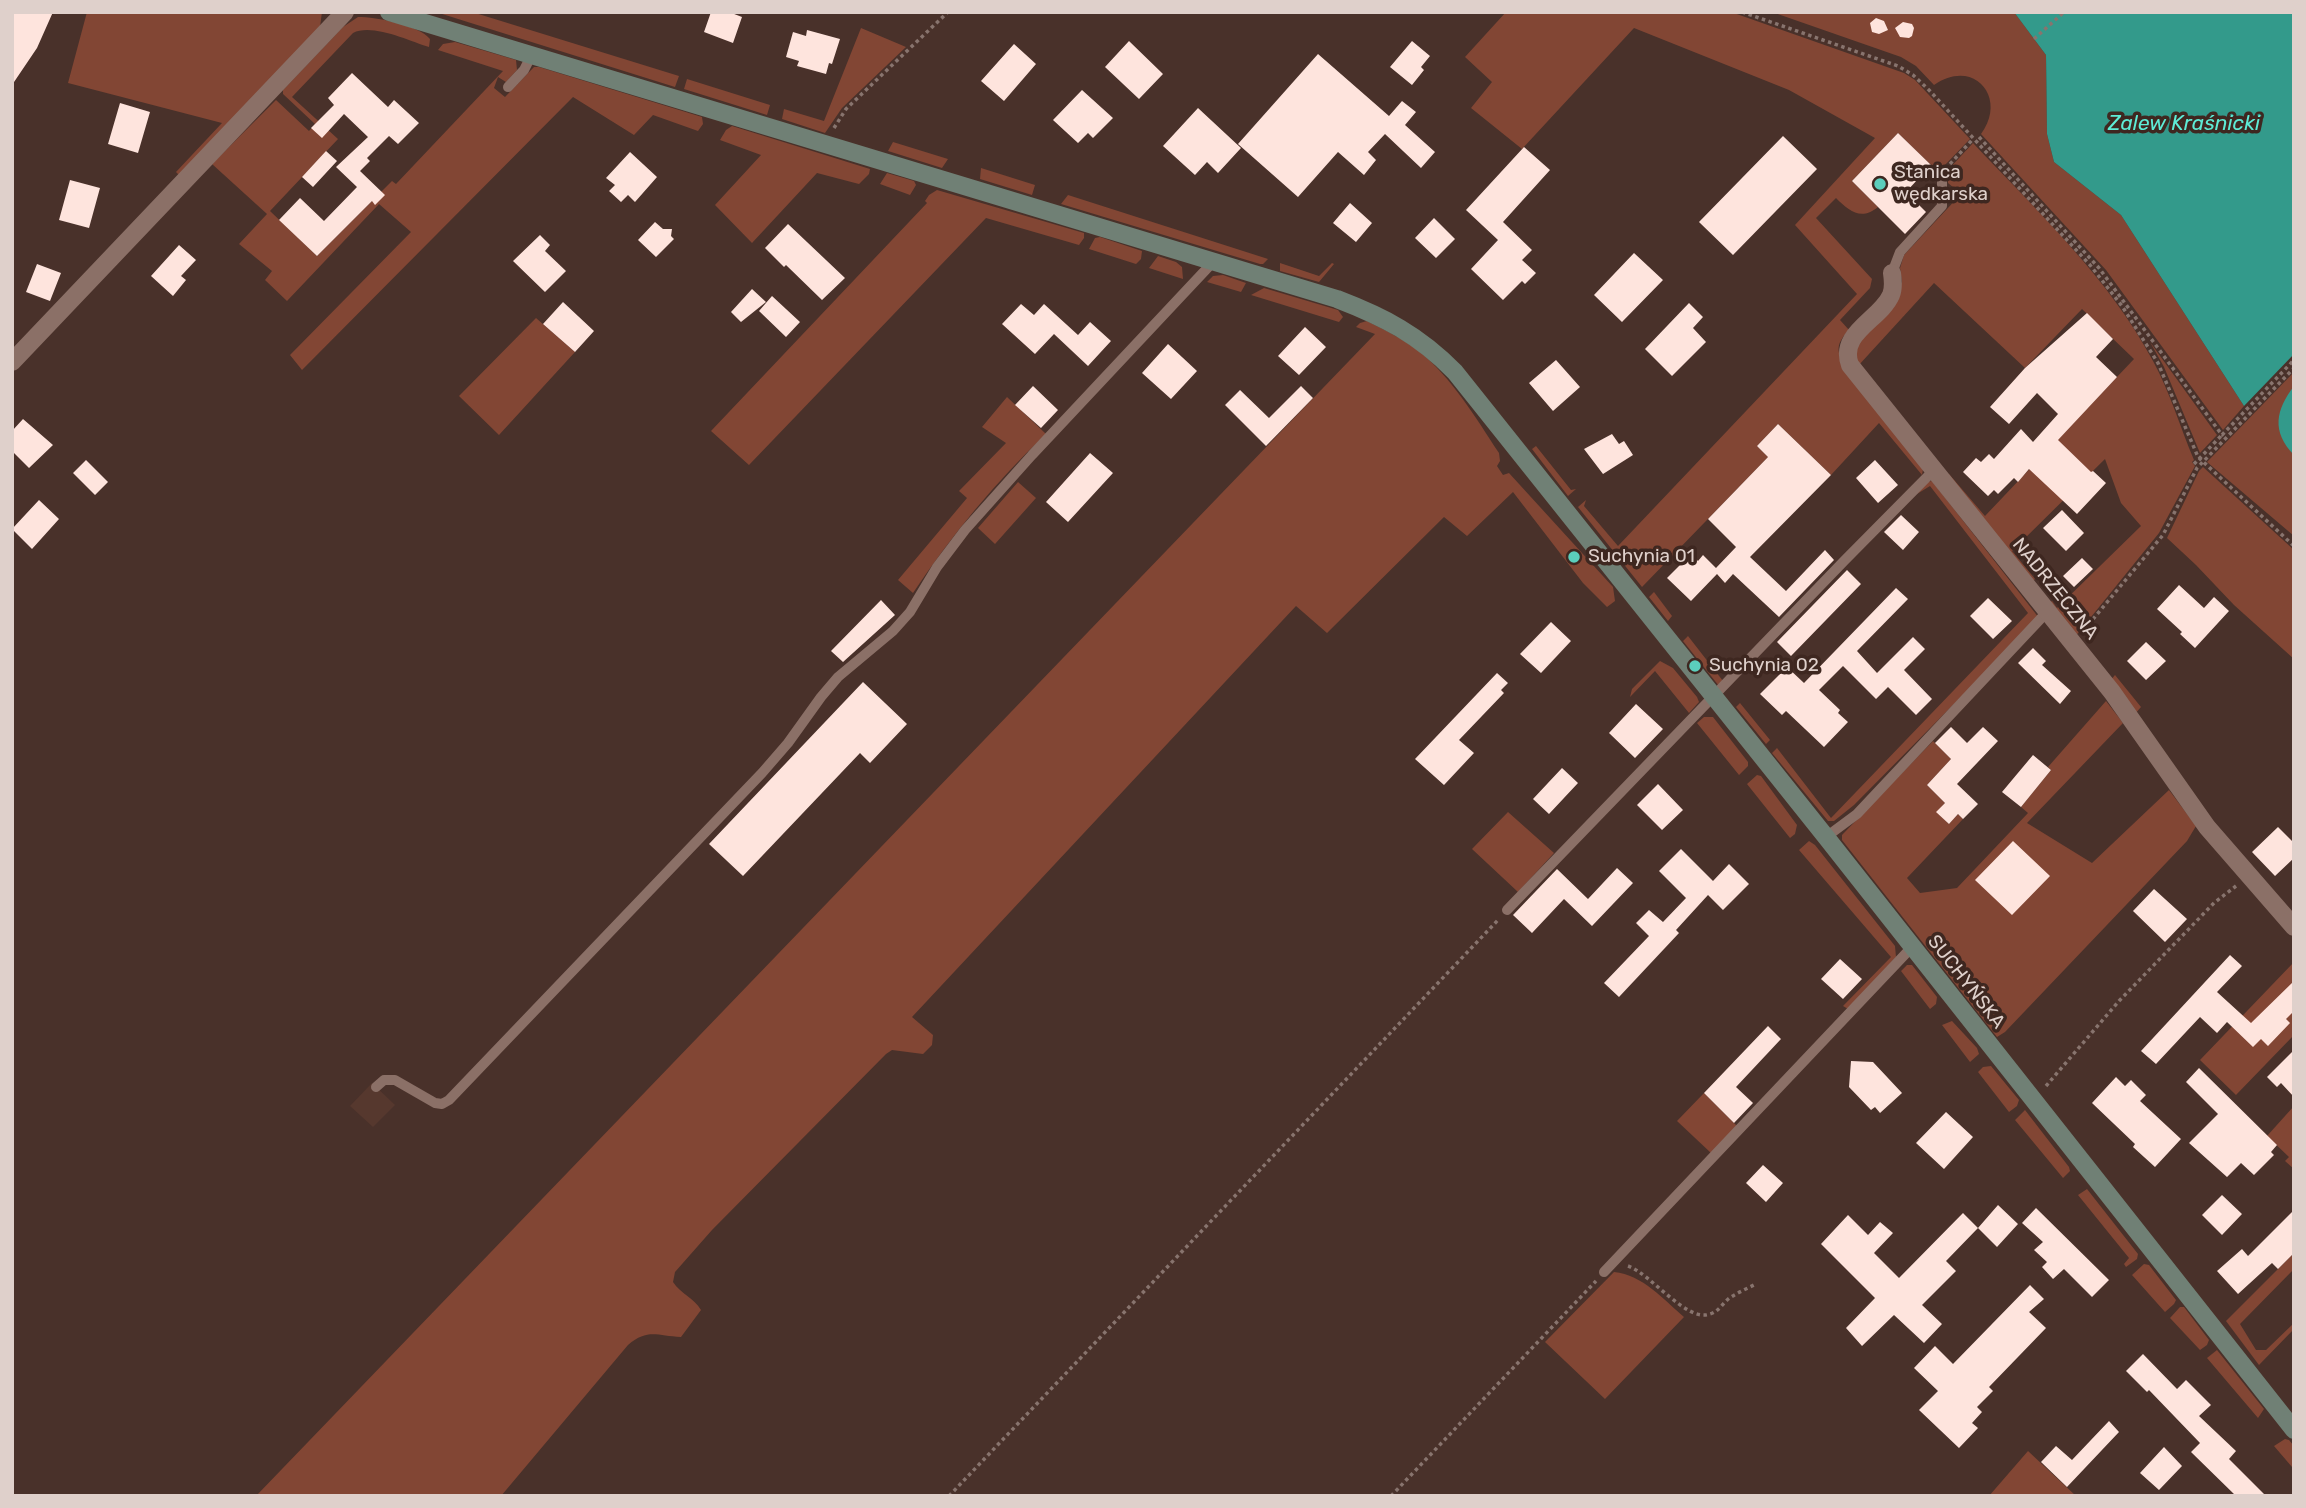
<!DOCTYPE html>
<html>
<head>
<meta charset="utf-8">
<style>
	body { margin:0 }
	#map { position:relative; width:2306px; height:1508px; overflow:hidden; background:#49312a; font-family:Rubik,sans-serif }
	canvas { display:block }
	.frame { position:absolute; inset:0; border:14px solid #dfd0cb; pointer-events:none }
</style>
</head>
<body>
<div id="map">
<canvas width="2306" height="1508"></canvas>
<div class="frame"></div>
</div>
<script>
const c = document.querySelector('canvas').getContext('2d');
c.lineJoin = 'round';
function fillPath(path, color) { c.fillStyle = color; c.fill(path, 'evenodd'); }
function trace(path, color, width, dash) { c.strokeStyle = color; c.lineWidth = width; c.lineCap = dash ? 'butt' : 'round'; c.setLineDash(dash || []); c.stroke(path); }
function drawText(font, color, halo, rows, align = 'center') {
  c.font = font + ' Rubik,sans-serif'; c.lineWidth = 7; c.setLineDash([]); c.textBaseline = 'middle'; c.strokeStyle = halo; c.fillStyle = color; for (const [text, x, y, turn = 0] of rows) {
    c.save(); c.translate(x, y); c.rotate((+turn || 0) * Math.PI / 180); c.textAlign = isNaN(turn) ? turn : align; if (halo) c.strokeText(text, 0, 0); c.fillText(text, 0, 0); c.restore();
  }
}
fillPath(new Path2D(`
	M372,1083L395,1105L373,1127L350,1106Z`), '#56382e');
fillPath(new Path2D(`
	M87,12H322L320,27L180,176L176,172L222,123L68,83Z
	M472,12L679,76L675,87L439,13Z
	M1506,12H1731L1904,73L1915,80L1970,139L1944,166H1932L1898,133L1852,181L1878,207C1861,221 1849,211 1836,198L1816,218L1872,279L1870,288L1840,320L1849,330C1833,347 1838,352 1847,372L1923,469L1922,475L1879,423L1831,475L1778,424L1757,446L1768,457L1642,587L1578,507L1586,500L1584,506L1618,546L1857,294L1795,225L1875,138L1789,90L1634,28L1522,149L1471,108L1492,82L1465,57Z
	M1772,12H2014L2046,55L2047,134L2054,162L2121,215L2244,406L2223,430L2106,270L1981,134C2008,98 1974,57 1934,85L1916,66L1901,57Z
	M358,17C376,17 419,25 430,39L429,47C409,41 372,23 353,33L292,97L338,139L270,211L317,256L392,181L396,184L503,71L438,50L443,44L455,42L516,60L517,70L506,82L498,77L494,88L505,97L534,67H539L702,117L703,124L698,131L653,115L634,135L573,97L302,370L290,355L411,232L379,204L287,301L265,280L272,271L239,244L267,214L212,164L276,100L309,131L315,124L283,94V90L343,27Z
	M861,28L906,47L842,108L825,133L782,119L784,109L824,121Z
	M687,79L770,105L767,115L684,89Z
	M732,126L870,169L869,174L859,184L817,173L752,243L715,205L761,155L720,140L726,130Z
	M893,142L948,159L942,168L888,151Z
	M1973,143C2038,212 2108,277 2153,361C2170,392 2180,427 2194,460L2192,462L2195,466L2159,533L2074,638L2047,605L2052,601L2057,608L2141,526L2121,503L2105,459L2012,551L2035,579L2031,583L1946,477L1949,474L1985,516L2134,359L2082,309L2025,368L1934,283L1858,366L1854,350L1902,282L1900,268L1904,255L1961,194L1948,183V170Z
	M981,168L1035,185L1032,195L980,179Z
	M887,173L914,181L916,185L910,195L880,184Z
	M937,190L1084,233V238L1079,245L986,218L749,465L711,431L927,203L925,201L929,195Z
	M1068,195L1265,258L1268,259L1263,264H1260L1061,204Z
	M1100,237L1142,251L1141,259L1136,264L1089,249L1095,238Z
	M1158,256L1176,262L1182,267L1183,279L1149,268Z
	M1280,263L1319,276L1332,263L1334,264L1319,282L1280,271Z
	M1223,275L1246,283L1241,292L1207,282L1213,276Z
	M1264,288L1338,310L1343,317L1339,322L1251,295Z
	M536,318L575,352L499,435L459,396Z
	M1367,321C1385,330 1403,339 1419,351C1452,378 1476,418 1499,453L1500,461L1497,466L1503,475L1509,473L1613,587L1615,601L1607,607L1583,583L1513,492L1467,536L1444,517L1327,633L1296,606L912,1017L933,1035L932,1045L923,1054L892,1050L886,1054L712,1230L675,1272L673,1282C681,1294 694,1298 701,1310L681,1337C657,1336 648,1328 628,1345L501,1496H256L1375,334L1356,327L1360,323Z
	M2150,342L2217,435L2200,453L2164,367Z
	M2294,372V536L2207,462Z
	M1007,397L1046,434C996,481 951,536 913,593L898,580L967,498L959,491L1006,443L982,427Z
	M1536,446L1571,490L1576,489L1568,496L1532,449Z
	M2203,467L2294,550V659L2234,605L2196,565L2167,538L2199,471Z
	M1932,481L2039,618L1854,805L1834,821H1828L1772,753L1777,748L1831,818L2028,613L1930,486L1917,494L1927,482Z
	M1018,482L1036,498L995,544L978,528Z
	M1654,592L1672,616L1668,621L1649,597Z
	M1688,636L1723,681L1719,686L1683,641Z
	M1660,661L1673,668L1697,697L1699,702L1689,713L1655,671L1630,697L1632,689Z
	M2115,675L2141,707L2135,714L2110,681Z
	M2106,701L2123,723L2027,823L2092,863L2169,790L2196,826L2187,841L2005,1032L1997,1037L1842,840V835L1933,741L1951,759L1927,785L1945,803L1937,812L1949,824L1958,814L1963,819L1907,878L1920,893L1957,888L2028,813L2021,807L2051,770L2048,767Z
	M1740,703L1770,740L1766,744L1736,707Z
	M1704,717H1713L1748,762V766L1739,775L1697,723Z
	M1757,775L1761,776L1797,825L1795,834L1790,838L1747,784Z
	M1508,812L1554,853L1518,892L1472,849Z
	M1809,841L1815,845L1895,946L1896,957L1848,1009L1843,1006L1891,957L1799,850Z
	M2294,962V1035L2236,1095L2200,1060Z
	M1907,965H1912L1937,997L1936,1004L1930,1009L1901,971Z
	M1952,1021L1977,1048L1979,1054L1970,1062L1942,1025Z
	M1991,1066L2019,1100L2017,1106L2009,1112L1978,1072L1983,1067Z
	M1704,1093L1737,1126L1711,1153L1677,1121Z
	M2294,1106V1169L2285,1161L2289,1157L2267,1136Z
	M2025,1110L2069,1167L2070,1171L2063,1178L2015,1120Z
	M2087,1189L2138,1254L2137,1259L2126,1267L2124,1264L2129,1258L2078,1195Z
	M2294,1253V1269L2240,1324L2256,1350H2266L2294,1323V1329L2259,1365L2226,1321Z
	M2144,1264L2149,1265L2176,1300L2174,1304L2165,1312L2132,1275Z
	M1614,1272C1643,1275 1663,1299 1684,1317L1605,1399L1545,1342Z
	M2180,1307H2184L2209,1340L2207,1345L2200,1350L2170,1318Z
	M2217,1350L2264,1409L2258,1418L2207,1358Z
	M2285,1439L2289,1440L2294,1446L2292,1467L2274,1446Z
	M2028,1451L2076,1496H1989Z`), '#824634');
fillPath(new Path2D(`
	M2014,12H2294V354L2244,406L2121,215L2054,162L2047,134L2046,55Z
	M2294,386V455C2271,431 2276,410 2294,386Z`), '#339a8b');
fillPath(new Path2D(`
	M12,12H53L37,48L12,85Z
	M711,12H729L742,17L733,43L704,32Z
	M1876,18L1884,21L1888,30L1879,34L1872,32L1870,23Z
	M1903,22L1912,24L1914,28L1912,36L1909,38L1900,37L1895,28Z
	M807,30L840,39L832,64L829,63L826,74L797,66L799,61L786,57L793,32L806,36Z
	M1129,41L1163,74L1139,99L1105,67Z
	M1412,41L1430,56L1421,67L1424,70L1412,85L1390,67Z
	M1014,44L1036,64L1004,101L981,81Z
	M1318,54L1389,116L1402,101L1416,112L1405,125L1435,152L1421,168L1385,134L1368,152L1376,160L1364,175L1338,152L1298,197L1238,144Z
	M352,73L388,107L394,100L419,123L398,144L389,136L367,158L370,161L360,171L385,195L375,205L372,201L317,256L279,220L300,198L324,221L357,187L336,167L368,137L344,114L322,138L311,128L334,105L328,98Z
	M1082,90L1113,118L1093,138L1088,133L1078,143L1053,120Z
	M120,103L150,112L138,153L108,144Z
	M1198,108L1241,148L1218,173L1207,162L1195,175L1163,146Z
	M1898,133L1931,165L1906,192L1926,212L1905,234L1852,181Z
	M1783,136L1817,169L1733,255L1699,222Z
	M1524,147L1550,170L1503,222L1532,250L1522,260L1536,273L1525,284L1522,281L1503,300L1471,269L1498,240L1466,210Z
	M326,151L337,161L313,187L302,177Z
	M630,152L657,177L635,202L628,195L621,202L609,191L615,185L606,178Z
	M70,180L100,188L89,228L59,220Z
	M1350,203L1372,223L1356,242L1333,223Z
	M1434,218L1455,239L1436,258L1415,238Z
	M655,222L663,229H672L671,236L674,239L656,257L638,240Z
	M788,224L845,278L822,300L786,265L784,267L765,248Z
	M540,235L550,245L545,251L566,271L545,292L513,261Z
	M179,245L196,260L181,276L186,280L173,296L151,276Z
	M1634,253L1663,280L1622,322L1594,295Z
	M37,264L61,273L50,301L26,292Z
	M752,289L766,302L741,322L731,312Z
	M772,296L800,322L786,337L759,311Z
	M563,302L594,331L575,352L543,324Z
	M1689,303L1703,317L1693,328L1706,342L1672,376L1645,349Z
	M1021,304L1034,315L1044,304L1078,335L1090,322L1111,341L1088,366L1054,334L1035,354L1002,324Z
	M2087,313L2113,339L2096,357L2117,377L2058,440L2091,472L2093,471L2106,483L2077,514L2029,469L2018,482L2014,478L1998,494L1994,490L1988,496L1963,472L1976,458L1981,462L1989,454L1994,459L2021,429L2033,442L2058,414L2037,393L2009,424L1990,407L2025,368Z
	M1305,327L1326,347L1299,375L1278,356Z
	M1168,344L1197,371L1171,399L1142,373Z
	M1556,360L1580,387L1553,411L1529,383Z
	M1033,386L1058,410L1041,428L1015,405Z
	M1301,386L1313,398L1266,446L1225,405L1240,390L1269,418Z
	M23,419L53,445L29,468L12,451V431Z
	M1778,424L1831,475L1750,557L1786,591L1825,550L1834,560L1779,617L1733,574L1725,583L1717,574L1691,601L1667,578L1691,554L1698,561L1703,555L1716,568L1736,547L1708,519L1768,457L1757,446Z
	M1612,434L1619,444L1624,441L1633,455L1603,474L1584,449Z
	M1090,453L1113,473L1068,522L1046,502Z
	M86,460L108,482L95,495L73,473Z
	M1875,460L1898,485L1878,503L1856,478Z
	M39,500L59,519L32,549L12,529Z
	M2062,510L2084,533L2066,551L2043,528Z
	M1901,515L1919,532L1903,550L1884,532Z
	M2082,558L2093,569L2074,587L2063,576Z
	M1847,570L1861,584L1791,656L1777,642Z
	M2179,585L2204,608L2214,597L2229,611L2195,648L2180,634L2182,632L2157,609Z
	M1896,588L1908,599L1857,651L1877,673L1913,637L1925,649L1904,670L1932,699L1916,715L1888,687L1876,699L1843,666L1819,690L1840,710L1838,713L1848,722L1824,747L1786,711L1782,715L1760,694L1787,667L1804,683Z
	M1988,598L2012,621L1993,639L1970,616Z
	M881,600L895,615L843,662L831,651Z
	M1551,622L1571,641L1541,673L1520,654Z
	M2146,642L2166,661L2146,680L2127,661Z
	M2033,648L2046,661L2042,665L2071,691L2060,704L2018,663Z
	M1497,673L1508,683L1501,690L1504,693L1459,740L1474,753L1444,785L1415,759Z
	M863,682L907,724L870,763L860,753L743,876L709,844Z
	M1636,704L1663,729L1635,758L1609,733Z
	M1951,727L1967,743L1983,727L1998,741L1957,784L1978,804L1963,819L1958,814L1949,824L1936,812L1945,803L1927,785L1951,759L1935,743Z
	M2033,755L2051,770L2021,807L2002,792Z
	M1562,768L1578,783L1549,814L1533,799Z
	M1658,784L1683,810L1662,830L1637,805Z
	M2278,827L2294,843V858L2275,876L2252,852Z
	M2013,841L2050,876L2012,915L1975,880Z
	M1681,849L1713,881L1729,864L1749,884L1723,910L1708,895L1676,930L1679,933L1619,997L1604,983L1649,936L1636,923L1649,910L1663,922L1686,898L1659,871Z
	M1617,868L1633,883L1592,926L1564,899L1532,933L1513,915L1557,869L1588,899Z
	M2154,889L2187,919L2165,942L2133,911Z
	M2230,955L2242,966L2217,992L2251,1023L2294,981V1011L2286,1019L2290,1023L2268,1046L2261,1039L2253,1047L2227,1022L2217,1033L2200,1017L2156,1064L2141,1051Z
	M1840,959L1862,979L1843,999L1821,979Z
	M1768,1026L1781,1039L1736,1087L1753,1103L1734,1123L1704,1093Z
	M2294,1050V1097L2281,1083L2277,1087L2267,1077Z
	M1851,1061L1873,1062L1902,1093L1880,1113L1875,1107L1871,1110L1849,1087Z
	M2199,1068L2277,1145L2271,1152L2274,1155L2254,1175L2241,1163L2227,1177L2189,1143L2218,1114L2186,1082Z
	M2116,1077L2125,1086L2131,1080L2146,1095L2140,1101L2181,1139L2155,1167L2133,1147L2135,1144L2092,1103Z
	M1946,1112L1973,1137L1944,1169L1916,1143Z
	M1763,1165L1783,1183L1766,1202L1746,1183Z
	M2222,1195L2242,1214L2222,1235L2202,1215Z
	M1998,1205L2018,1224L1997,1247L1978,1228Z
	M2036,1208L2109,1280L2092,1297L2064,1269L2053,1279L2042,1267L2047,1262L2034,1250L2043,1242L2022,1223Z
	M2294,1210V1253L2278,1269L2272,1263L2238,1294L2217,1271L2242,1249L2248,1256Z
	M1963,1213L1978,1228L1946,1261L1956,1271L1922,1305L1942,1324L1924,1343L1894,1315L1862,1346L1846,1328L1875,1298L1821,1244L1848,1215L1868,1235L1880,1222L1893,1233L1874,1253L1899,1278Z
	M2030,1285L2044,1299L2029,1312L2046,1328L1989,1387L1993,1391L1977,1407L1982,1412L1972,1423L1978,1428L1959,1448L1919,1410L1938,1391L1914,1368L1935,1346L1953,1364Z
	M2143,1354L2177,1389L2186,1380L2211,1405L2199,1416L2236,1451L2229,1459L2266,1496H2236L2191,1452L2200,1443L2149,1390L2147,1392L2126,1371Z
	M2109,1421L2119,1432L2067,1487L2041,1462L2056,1446L2072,1460Z
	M2164,1447L2182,1466L2159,1490L2140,1473Z`), '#fee4dd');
trace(new Path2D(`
	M1742,12L1898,66L1913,75L1929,90L2090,265L2122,306L2158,363L2198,457L2294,546
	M2034,39L2064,12
	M834,128L846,109L948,12
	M1979,137L2099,268L2222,435L2294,360
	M1950,164L1973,139
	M2194,464L2222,435
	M2084,630L2163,535L2197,468L2294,368
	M2046,1086L2119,1001L2214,903L2236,886
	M1628,1266C1651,1274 1687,1323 1710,1314C1720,1311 1723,1302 1731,1297C1739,1292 1748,1288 1756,1284
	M949,1496L1498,920
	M1391,1496L1596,1281`), '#88746e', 3.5, [3.5, 3.5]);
trace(new Path2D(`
	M508,87L524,70L531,56
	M1892,273L1900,252L1942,206V173
	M1826,837L1857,814L2047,612
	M1507,910L1845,560L1934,470
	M376,1087L384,1080H395L435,1103L442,1104L449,1100L762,773L788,743L821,697L838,677L893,631L910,612L937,567L965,530L1032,455L1214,261
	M1604,1272L1912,947`), '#8b7067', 10);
trace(new Path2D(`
	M1892,273C1893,280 1894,288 1891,295C1880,320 1838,333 1850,365L2112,692L2207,827L2294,927
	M12,362L345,12`), '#8b7067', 18);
trace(new Path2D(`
	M389,12L1337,299C1384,317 1419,335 1455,372L1826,837L2294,1430`), '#708075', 18);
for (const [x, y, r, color] of [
	[1880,184,7,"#5bcebc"],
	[1574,557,7,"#5bcebc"],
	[1695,666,7,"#5bcebc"]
]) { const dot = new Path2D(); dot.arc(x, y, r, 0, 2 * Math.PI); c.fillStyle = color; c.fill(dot); trace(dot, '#3e2720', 2.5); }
drawText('19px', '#dfd0cb', '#3e2720', [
	["Stanica",1894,173],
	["wędkarska",1894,195],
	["Suchynia 01",1588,557],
	["Suchynia 02",1709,666]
], 'left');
drawText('19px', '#dfd0cb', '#3e2720', [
	["NADRZECZNA",2055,589,51],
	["SUCHYŃSKA",1966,982,52]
]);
drawText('italic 21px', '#5eebd6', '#3e2720', [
	["Zalew Kraśnicki",2184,124]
]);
</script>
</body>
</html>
